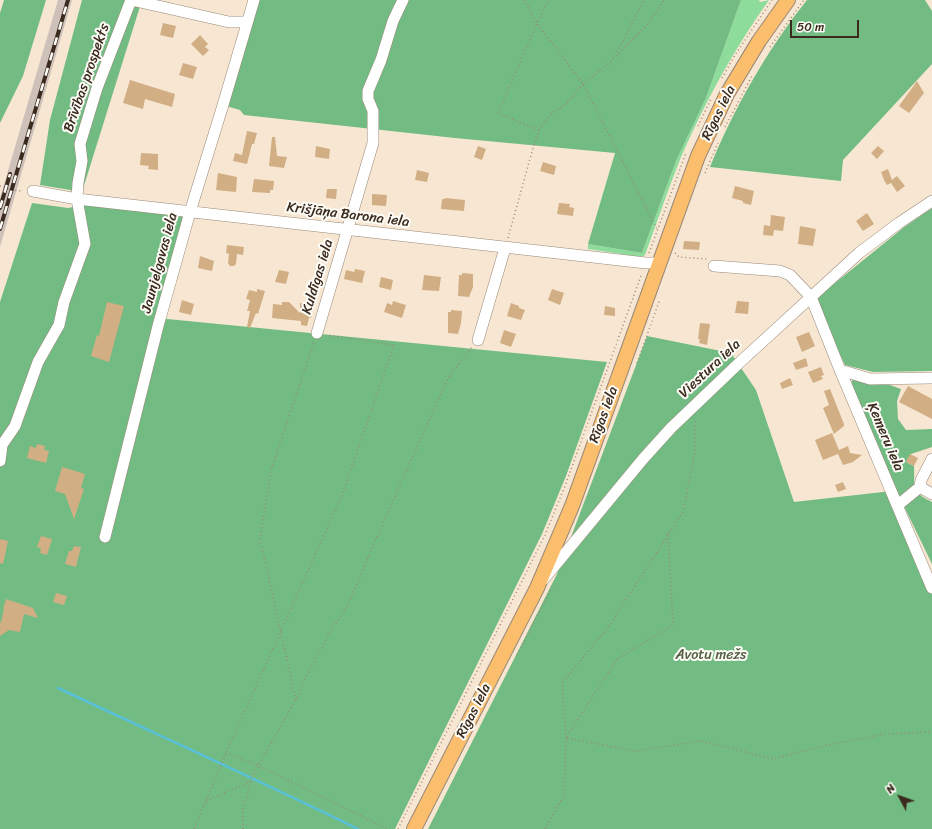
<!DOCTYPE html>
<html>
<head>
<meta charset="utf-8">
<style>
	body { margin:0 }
	#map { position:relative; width:932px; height:829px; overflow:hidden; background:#f7e7d2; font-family:Sriracha,sans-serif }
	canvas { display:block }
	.north { position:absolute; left:880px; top:777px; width:40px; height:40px; -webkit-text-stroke:3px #fdfcf7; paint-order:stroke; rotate:311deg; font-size:11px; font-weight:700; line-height:16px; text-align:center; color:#3b2a1e }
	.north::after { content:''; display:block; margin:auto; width:14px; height:18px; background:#3b2a1e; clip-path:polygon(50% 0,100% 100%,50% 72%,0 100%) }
	.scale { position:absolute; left:790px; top:20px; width:69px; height:18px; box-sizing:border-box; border:2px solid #3b2a1e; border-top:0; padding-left:5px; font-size:12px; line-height:14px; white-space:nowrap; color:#3b2a1e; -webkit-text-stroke:3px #fdfcf7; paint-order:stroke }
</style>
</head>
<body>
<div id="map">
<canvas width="932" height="829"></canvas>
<div class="north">N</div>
<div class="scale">50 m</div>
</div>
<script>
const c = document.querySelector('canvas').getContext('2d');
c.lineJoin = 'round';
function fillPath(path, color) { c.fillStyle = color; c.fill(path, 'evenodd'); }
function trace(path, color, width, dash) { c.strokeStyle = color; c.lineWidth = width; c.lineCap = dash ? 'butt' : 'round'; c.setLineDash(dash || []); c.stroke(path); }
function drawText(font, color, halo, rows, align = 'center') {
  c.font = font + ' Sriracha,sans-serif'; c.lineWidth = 4; c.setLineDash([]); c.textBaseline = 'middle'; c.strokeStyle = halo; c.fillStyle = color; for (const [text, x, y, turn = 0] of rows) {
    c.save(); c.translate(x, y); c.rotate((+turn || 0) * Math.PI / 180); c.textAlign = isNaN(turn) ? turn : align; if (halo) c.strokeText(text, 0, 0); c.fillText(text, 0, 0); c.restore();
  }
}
fillPath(new Path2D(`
	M58,0H72L0,247V198Z`), '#cec1ba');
fillPath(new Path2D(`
	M741,0H759L760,2L769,0C733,51 706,100 681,157C668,189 657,222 645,255L641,257L588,249V244L642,253L676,161L706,98Z`), '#8ddc9b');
fillPath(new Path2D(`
	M4,0H46L23,76L0,123V13Z
	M82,0H142L82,192L40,185L50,120Z
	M254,0H741L706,98L676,161L642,253L588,244L615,153L455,138L244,115L240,110L226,106Z
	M807,0H925L932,11V64L843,160L841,181L710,167C734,108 767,50 807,0Z
	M77,199L184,215L157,318L607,362L566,476L542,534L395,829H0V302L32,203L68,208L78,206Z
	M932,208V371L873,372L845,365L814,300L903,228Z
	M647,336L731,353L756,390L794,502L892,491L932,588V829H428L557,574Z
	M854,379L890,385L901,389L897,401L898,419L906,430L932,429V447L911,454L906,462L914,466C915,488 910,491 932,502V564L902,502L850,383Z`), '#72bc83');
trace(new Path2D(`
	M58,688C158,735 259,780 358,829`), '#59c0d7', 2.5);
fillPath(new Path2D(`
	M163,23L176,26L173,38L160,35Z
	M200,35L208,44L205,47L209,50L203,56L191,44Z
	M183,63L197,67L193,79L179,75Z
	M130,80L175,94L172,107L145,99L143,109L123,103Z
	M917,81L924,93L909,113L899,106Z
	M247,131L257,133L254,144H252L247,164L233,161L235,153L242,155Z
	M272,137H275L277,156L287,157L284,168L269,166Z
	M316,146L330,149L329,159L315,157Z
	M478,146L486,149L482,160L474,157Z
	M878,146L884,151L877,159L871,153Z
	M141,153L158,154V170L148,169L149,166L140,165Z
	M543,162L556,166L554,175L540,171Z
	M888,169L892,180L897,176L905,186L897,192L891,183L887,185L884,180L881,172Z
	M417,170L429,173L427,182L415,180Z
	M218,173L237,177L236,192L216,190Z
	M254,179L274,181L273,190H270V193L252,192Z
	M735,186L754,191L751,205L743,203V201L732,198Z
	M327,189H337L336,199L326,198Z
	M372,194L387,195L386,206L372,205Z
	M445,198L465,200L464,211L441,209L442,199H445Z
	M559,203L570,204L569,207L574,208L573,216L557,214Z
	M867,213L874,224L863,231L856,221Z
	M771,215L785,217L783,231L774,230L773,236L763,235L764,225L770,226Z
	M800,226L816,229L813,246L798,244Z
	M684,241L700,242L699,250L683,249Z
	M227,245L244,247L243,255L237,254L236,264L234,266H230L228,263L229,254L226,253Z
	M200,256L214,261L212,271L198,268Z
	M355,269L365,271L362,283L344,279L346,270L354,272Z
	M279,270L289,272L286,284L275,282Z
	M462,273L473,274V287L469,297L458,296L459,275H462Z
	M424,275L441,277L439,291L422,290Z
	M381,277L393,280L391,290L379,287Z
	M257,289L265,291L258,314L256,313L250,328L247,327L250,311H247L250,300L246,299L249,290L257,292Z
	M552,289L564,293L560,305L548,300Z
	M182,300L194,304L191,315L179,312Z
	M393,301L406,305L402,318L384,312L387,303L392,305Z
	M737,301L749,302L748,314L735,313Z
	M107,302L124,306L109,362L91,356L97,335L99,336Z
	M282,302H289L300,313V303L310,304L309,311L312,317L309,318L307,326L301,325V321L272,318L273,304L282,305Z
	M511,303L519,306V308L525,310L521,320L507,316Z
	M605,306L615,308V316L604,315Z
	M451,310L462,311L461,323L458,334L448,333V312H451Z
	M700,323L710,324L707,345L699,343L700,339H698Z
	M504,330L516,334L511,347L500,343Z
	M809,332L815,346L802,352L796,337Z
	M806,358L808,366L796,370L793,363Z
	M821,367L824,375L821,376L823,379L813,383L808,372Z
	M790,378L793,385L782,389L780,383Z
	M908,386L932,399V419L899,402Z
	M830,389L844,424V426L834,434L823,408L829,405L824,391Z
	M832,433L839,450L848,446L850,453L862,455L853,462L843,465L838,454L823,460L815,440Z
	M37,444L45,446L44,450L49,451L46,463L27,458L30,446L36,448Z
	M910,454L918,458L914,466L906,462Z
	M62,467L85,474L81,488L84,489L74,519L65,494L55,491Z
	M843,482L846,489L838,492L835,485Z
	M41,536L52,539L47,555L40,553L41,548L37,547Z
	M0,539L8,541L3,564L0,563Z
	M74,546L81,547L76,567L65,564L69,551H72Z
	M56,593L67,596L64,605L53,602Z
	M6,599L33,608L38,618L24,614L20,632L9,630L0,636V623L1,622L4,609H3Z`), '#d2ae84');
const minor = new Path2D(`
	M131,0L229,22H247
	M33,191L77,199L646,263H659
	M714,266L780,271L790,275L811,297L840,370L932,588
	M317,333L373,143V111L368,99V91L381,60L393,21L403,0
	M478,340L505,248
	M840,370L870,379L932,378
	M932,459L921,480L920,487L932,494
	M0,461L2,445L15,426L38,362L59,325L64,302L85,244L77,199L78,183L82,161L80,144L97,88L131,0
	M898,505L920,487
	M105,537L158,326L190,212L223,105L254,0
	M543,580L643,459L671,428L738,364L859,253L899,223L932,201`);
const major = new Path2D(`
	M414,829L537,588L572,506L698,156L727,94L759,41L788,0`);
trace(minor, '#998878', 12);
trace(major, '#998878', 16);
trace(new Path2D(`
	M524,0L537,23L583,84L657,229
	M770,47L804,0
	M617,52L644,0
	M722,78L735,55L772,0
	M698,126L711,99
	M725,127L752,76
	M539,130L498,113L537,23L549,0
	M705,173L718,143
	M0,186L12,190L23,191
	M508,238L533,148L539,130L551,114L567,103L583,84L607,65L648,24L664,0
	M649,253L686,153
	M675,253L679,257L707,259
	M637,363L660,299
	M668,534L673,625L617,659L566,738L636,751L701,741L773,759L832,744L886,734L932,732
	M517,655L553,585
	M296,700L260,539L271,470L314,342
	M226,753L259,766L388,829
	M206,801L252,781
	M194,829L226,753L342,495L394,345L327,335
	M243,829V809L252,777L296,700L307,674L332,629L347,607L375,541L448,378L472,347
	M398,829L545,535L565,486L642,273
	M545,829L564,795L566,738L562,683L607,629L683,512L695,450V418`), '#998878', 1.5, [1, 3]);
trace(minor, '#fff', 11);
trace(major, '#fabe6d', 14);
const rail = new Path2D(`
	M0,208L10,174
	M0,229L68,0`);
trace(rail, '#3b2a1e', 4);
trace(rail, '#fdfcf7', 2.5, [8]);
drawText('14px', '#3b2a1e', '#fdfcf7', [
	["Brīvības prospekts",87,78,-71],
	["Rīgas iela",719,113,-64],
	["Krišjāņa Barona iela",348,215,7],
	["Jaunjelgavas iela",160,263,-75],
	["Kuldīgas iela",318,277,-73],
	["Viestura iela",710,369,-43],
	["Rīgas iela",604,415,-70],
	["Ķemeru iela",885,437,67],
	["Rīgas iela",474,711,-63]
]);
drawText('14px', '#545f44', '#fdfcf7', [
	["Avotu mežs",711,655]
]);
</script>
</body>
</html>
